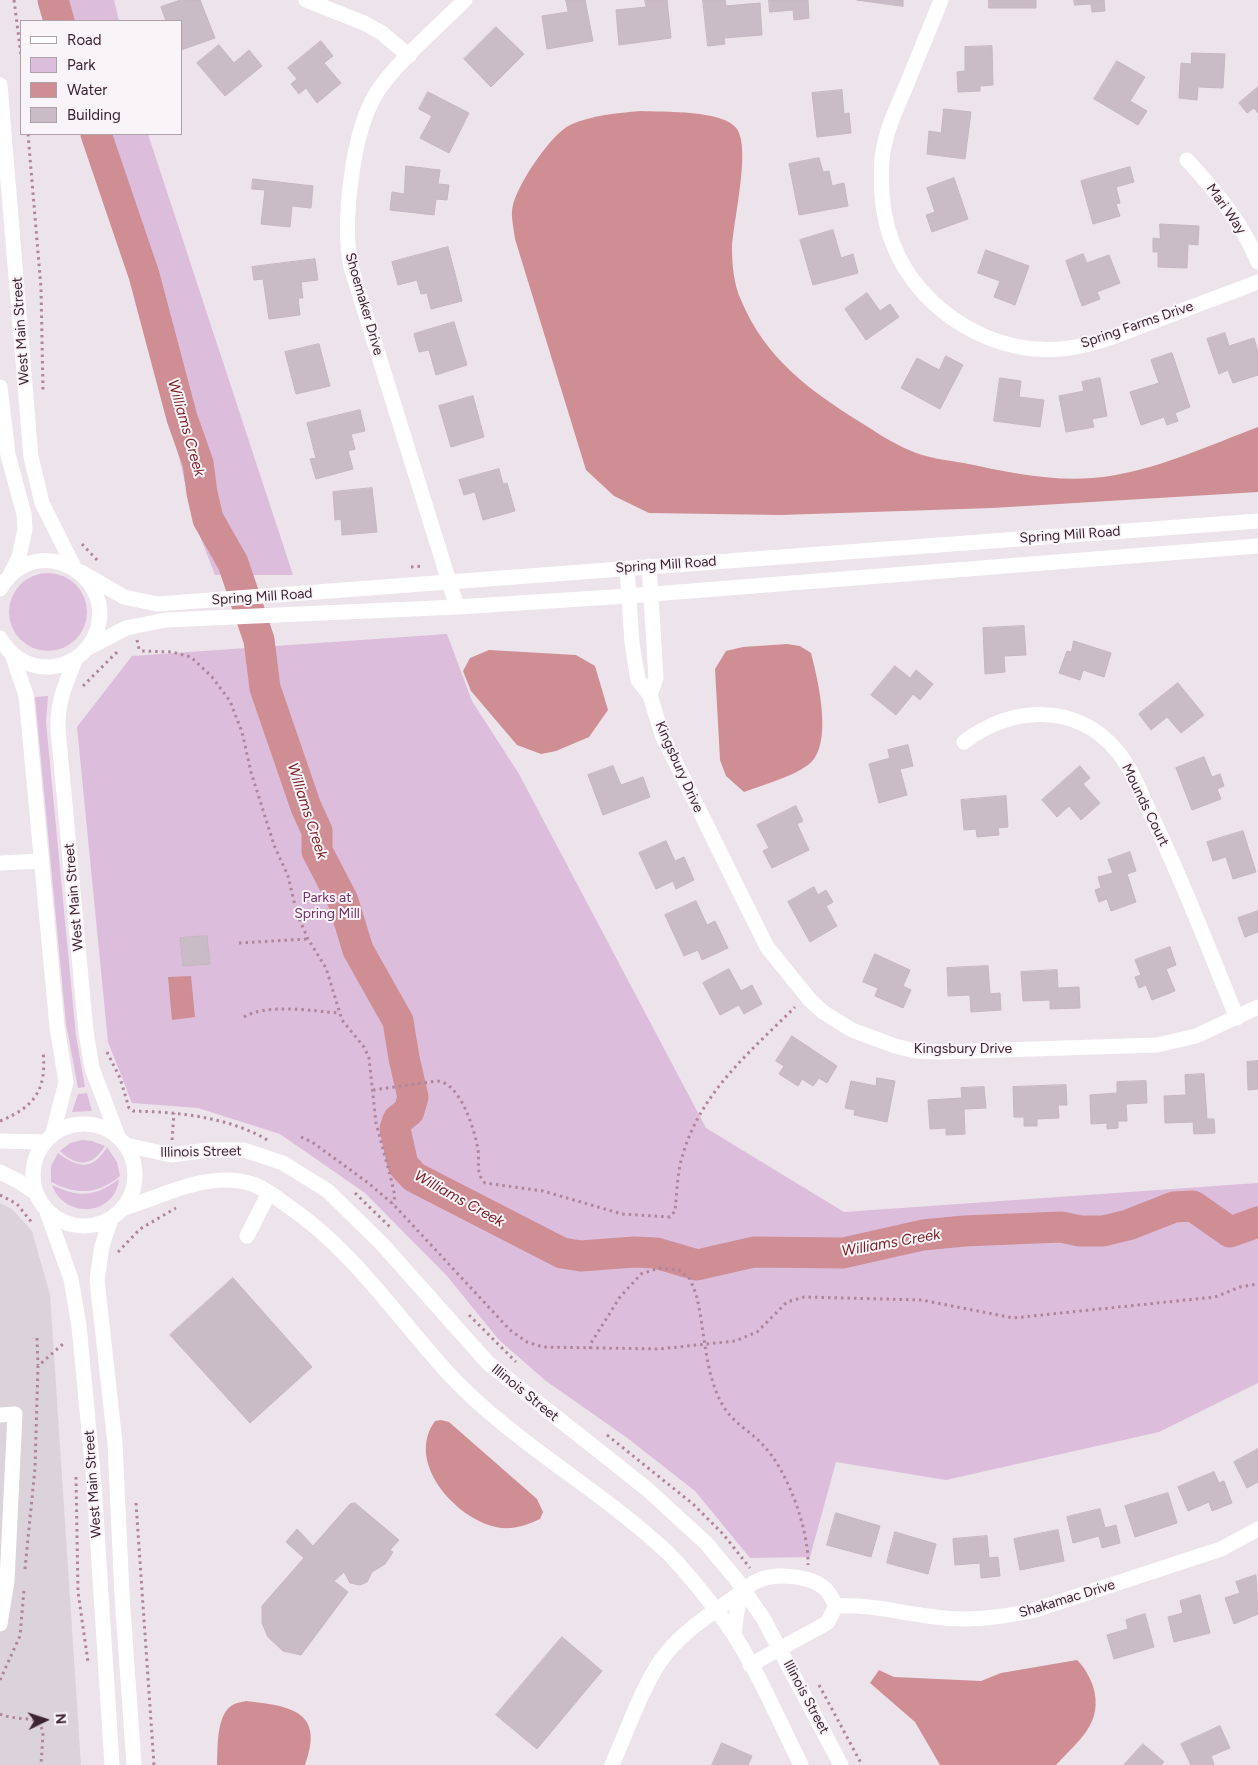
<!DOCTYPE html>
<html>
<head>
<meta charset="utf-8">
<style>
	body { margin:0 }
	#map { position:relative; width:1258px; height:1765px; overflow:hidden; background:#ede3ea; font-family:Figtree,sans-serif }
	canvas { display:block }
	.legend { position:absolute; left:20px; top:20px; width:162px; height:115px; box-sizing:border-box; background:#f9f4f8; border:1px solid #aea1a8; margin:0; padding:6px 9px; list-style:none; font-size:15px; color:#3e2431 }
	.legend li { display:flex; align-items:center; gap:10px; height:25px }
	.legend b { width:25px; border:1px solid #aea1a8 }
	.north { position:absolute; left:20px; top:1695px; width:50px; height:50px; -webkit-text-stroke:4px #f9f4f8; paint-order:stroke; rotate:86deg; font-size:14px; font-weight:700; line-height:20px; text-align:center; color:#3e2431 }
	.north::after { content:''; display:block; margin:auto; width:18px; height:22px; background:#3e2431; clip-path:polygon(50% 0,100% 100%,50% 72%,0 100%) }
</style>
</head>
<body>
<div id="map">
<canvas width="1258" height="1765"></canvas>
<ul class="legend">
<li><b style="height:6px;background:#fff"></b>Road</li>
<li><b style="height:14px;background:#ddbddc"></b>Park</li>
<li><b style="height:14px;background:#cf8e94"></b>Water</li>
<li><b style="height:14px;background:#cabcc6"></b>Building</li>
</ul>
<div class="north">N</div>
</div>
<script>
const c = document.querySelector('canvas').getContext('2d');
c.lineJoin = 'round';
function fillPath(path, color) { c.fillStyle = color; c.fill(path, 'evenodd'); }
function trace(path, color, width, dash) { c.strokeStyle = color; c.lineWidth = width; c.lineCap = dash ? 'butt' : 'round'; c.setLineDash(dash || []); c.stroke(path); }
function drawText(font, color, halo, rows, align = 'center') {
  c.font = font + ' Figtree,sans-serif'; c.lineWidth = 4; c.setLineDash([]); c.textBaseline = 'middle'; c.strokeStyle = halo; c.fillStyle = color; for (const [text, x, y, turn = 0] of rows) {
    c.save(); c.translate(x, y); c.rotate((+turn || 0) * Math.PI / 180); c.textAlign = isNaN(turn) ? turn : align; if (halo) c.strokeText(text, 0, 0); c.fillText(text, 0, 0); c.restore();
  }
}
fillPath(new Path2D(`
	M0,1203L12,1209L32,1231L50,1295L81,1765H0Z`), '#dcd2d9');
fillPath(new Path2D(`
	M41,0H114L119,21H48Z
	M84,134H148L293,575H215L194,521L149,330Z
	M9 612a39 39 0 1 1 78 0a39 39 0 1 1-78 0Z
	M447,634L472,701L519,774L706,1128L844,1212L1258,1183V1383L1159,1432L946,1480L836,1462L810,1557L750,1558L695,1491L626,1437L546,1381L499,1340L447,1276L365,1193L280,1134L198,1108L132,1103L108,1042L77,727L132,656Z
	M48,696L46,722L76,1036L85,1087L78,1088L66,1024L35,697Z
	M87,1093L92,1111L72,1112L78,1094Z
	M82,1140L92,1141L105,1146C92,1167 77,1167 60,1151L70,1143Z
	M107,1147L117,1162L120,1176C97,1195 77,1195 51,1182V1166L58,1153C77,1167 92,1172 107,1147Z
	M119,1179C115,1217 64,1219 52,1185C79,1198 95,1197 119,1179Z`), '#ddbddc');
fillPath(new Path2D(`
	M641,111C663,112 724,110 737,129C751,150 733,222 732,249C732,265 734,285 741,300C765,358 809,390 860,422C876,432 892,443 909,450C926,458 946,460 964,463C1011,473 1061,484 1110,476C1161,468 1210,445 1258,427V492L992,508L781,515L649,513L614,496L586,470L515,239C514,229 510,215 513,205C518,184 550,135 570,125C592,115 617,113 641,111Z
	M787,644L800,646L811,653C818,680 831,735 814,759C803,774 762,785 744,792L726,776L720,760L715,669L726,651L743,647Z
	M489,650L576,655L595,666L608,710L589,737L556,751L541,754L517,745L471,691L463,671L470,658Z
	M191,976L195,1017L172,1020L168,977Z
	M441,1420L449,1422L537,1499L543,1512L540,1519C527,1525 511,1531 496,1527C455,1518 405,1462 435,1421Z
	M1077,1660C1085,1668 1089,1676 1093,1686C1104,1723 1079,1740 1056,1765H940L915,1722L870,1683L879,1670L894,1677L981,1681L1001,1673Z
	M246,1701C291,1706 325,1711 305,1765H217C218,1748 216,1717 231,1706C235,1703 242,1702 246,1701Z`), '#cf8e94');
trace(new Path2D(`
	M53,0L59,21
	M96,134L144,275L182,418L198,463L202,493L208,519L233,563L259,640L265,688L306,807L317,831V851L343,901L358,950L398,1021L404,1058L413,1097L409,1111L398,1120L395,1129L403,1165L414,1177L562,1253L581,1256L634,1252L656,1253L697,1265L754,1252L843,1253L923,1235L964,1231L1061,1227L1080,1231H1103L1128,1225L1174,1207L1193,1206L1230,1232L1258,1222`), '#cf8e94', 31);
const building = new Path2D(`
	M181,0H200L215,38L181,50V21H166L161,7Z
	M566,0H585L593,41L547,49L542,16L568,12Z
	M645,0H667L671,38L619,45L616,10L646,7Z
	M703,0H725L726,6L760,3L762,35L724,38L725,44L708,46Z
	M769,0H808L809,18L794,20L793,10L770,12Z
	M857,0H903V6Z
	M989,0H1036V8H989Z
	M1074,0H1104L1105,11L1092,12L1091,4L1075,5Z
	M496,27L524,54L491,87L464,59Z
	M321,41L333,56L324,63L341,83L317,103L306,88L299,94L291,84L297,79L288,68Z
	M219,45L234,63L249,50L262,66L225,96L197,63Z
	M992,46L993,85L980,86V91L958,92L957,72L965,71V47Z
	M1192,53L1225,54L1223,88L1198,87L1197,100L1179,98L1181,63L1191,64Z
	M1117,61L1145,77L1130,101L1147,111L1138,125L1094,99Z
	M1258,87V113L1254,108L1247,113L1239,103Z
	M842,90L844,114L849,113L851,133L817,137L812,93Z
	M428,92L469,113L449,153L420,138L432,116L419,109Z
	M944,109L971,112L965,159L927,154L929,131L941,133Z
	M819,158L823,172L829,171L832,186L844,183L848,206L799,215L789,164Z
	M406,166L440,170L438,184L449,185L447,200L436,199L434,215L390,210L392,192L404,194Z
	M1130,167L1134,182L1116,187L1120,203L1116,204L1120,216L1093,224L1081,181Z
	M954,178L968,219L932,232L926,215L935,212L927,188Z
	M253,179L313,186L311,208L292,206L290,227L261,224L265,190L252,189Z
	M1160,224L1199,226L1198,245L1188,244L1187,268L1158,267V252H1153V238L1160,239Z
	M833,230L841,258L853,254L858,273L813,285L800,240Z
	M448,247L462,301L431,309L427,293L421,294L417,280L398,285L392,262Z
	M986,250L1029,266L1015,305L994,297L1000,281L978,273Z
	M1083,254L1087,263L1109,255L1120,283L1097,292L1100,299L1082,306L1066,261Z
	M315,259L318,280L301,282L303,298H298L300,315L269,319L263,279L254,280L252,267Z
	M867,293L880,311L890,304L899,317L866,340L845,309Z
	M454,322L467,365L436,375L429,350L419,352L414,334Z
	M1225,333L1229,346L1254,338L1258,352V375L1233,383L1228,370L1219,374L1207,339Z
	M319,344L330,386L296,394L285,352Z
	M1172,353L1190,407L1175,413L1178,421L1167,425L1164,417L1141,425L1130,392L1159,383L1151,360Z
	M946,356L963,365L940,409L901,388L917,358L939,370Z
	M1000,378L1021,381L1019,397L1044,400L1040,427L994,421Z
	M1100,378L1107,416L1092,419L1094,427L1066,432L1059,396L1084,391L1082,382Z
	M473,396L484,437L451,447L439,406Z
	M360,410L365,431L351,434L355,449L348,451L353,469L316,479L310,459L316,458L307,423Z
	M499,469L503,484L507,483L515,511L483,520L475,492L464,495L459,480Z
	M372,488L377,532L342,535L341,519L335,520L333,492Z
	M1024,626L1026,655L1004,656L1005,672L985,674L983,628Z
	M1074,641L1111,653L1104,677L1083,670L1080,680L1059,673L1067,651L1071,652Z
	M895,666L910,678L916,670L933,684L920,700L913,694L896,715L871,695Z
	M1178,683L1204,715L1181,733L1167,717L1151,730L1139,714Z
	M908,745L913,766L900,769L907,795L879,803L869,764L890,758L888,750Z
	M1204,757L1212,777L1220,774L1224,786L1217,789L1221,799L1192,810L1176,768Z
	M613,766L621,785L643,777L650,797L603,815L588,775Z
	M1080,766L1090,778L1083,784L1100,803L1081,820L1069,806L1057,817L1042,800Z
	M1006,796L1008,827L998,828L999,835L977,837L976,829L964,830L961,800Z
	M796,806L803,821L797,824L809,850L772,868L763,851L769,848L757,825Z
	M1243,831L1256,872L1233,879L1226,857L1213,861L1207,842Z
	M666,841L675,861L684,857L694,880L676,889L673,881L656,889L639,853Z
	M1130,852L1136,871L1127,874L1136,902L1111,911L1107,899L1099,902L1095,890L1101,888L1098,877L1113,873L1108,860Z
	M814,887L818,895L826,890L833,902L826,906L837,926L810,942L788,902Z
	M696,901L707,925L715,921L728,948L702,960L698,950L684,956L665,915Z
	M1258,911V932L1245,937L1238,918Z
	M207,936L210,964L183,966L180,938Z
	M1170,947L1176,965L1166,969L1175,991L1152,1000L1146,985L1139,988L1135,977L1141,975L1135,960Z
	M875,954L910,970L903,986L911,990L903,1008L875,996L878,988L863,982Z
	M988,966L990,994L1000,993L1001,1010L971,1012L970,995L948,996L947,968Z
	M729,969L741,991L752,985L762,1004L744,1014L739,1005L720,1015L703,983Z
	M1057,970L1058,988L1079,987L1080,1008L1050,1009V1000L1023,1001L1021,972Z
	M792,1036L837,1066L827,1083L819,1078L813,1086L802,1079L798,1086L779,1074L784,1066L776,1061Z
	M1258,1061V1089L1248,1090L1247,1062Z
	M1204,1074L1207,1119H1214L1215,1133L1194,1134L1193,1122L1165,1123L1164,1096L1186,1095L1185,1075Z
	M877,1078L895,1081L887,1122L854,1115L855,1110L845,1108L851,1081L876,1086Z
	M1146,1081L1147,1103L1126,1104L1127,1121H1118V1128L1107,1129V1123L1091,1124L1090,1095L1117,1093V1082Z
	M1066,1085L1067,1105H1058L1059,1118L1037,1119V1126H1024V1117H1014L1013,1087Z
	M984,1087L986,1108L964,1109L965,1134L946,1135V1128L930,1129L928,1100L962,1098L961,1088Z
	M233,1278L312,1367L250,1423L170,1335Z
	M1258,1449V1482L1247,1488L1234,1462Z
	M1214,1472L1219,1483L1224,1481L1232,1503L1212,1511L1209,1502L1188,1511L1178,1487Z
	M1168,1493L1177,1523L1135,1537L1125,1506Z
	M355,1503L399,1540L390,1550L393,1552L385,1564L372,1572L367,1582L360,1585L350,1583L344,1572L334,1581L348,1592L301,1655L283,1651L268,1637L262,1623V1606L304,1558L286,1542L297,1529L313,1546L350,1504Z
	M1100,1509L1105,1528L1116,1525L1120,1543L1102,1548L1099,1536L1073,1543L1067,1517Z
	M836,1513L880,1526L871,1557L827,1545Z
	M1058,1530L1064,1561L1020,1570L1014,1539Z
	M895,1532L936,1544L928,1574L887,1563Z
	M987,1536L989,1558L998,1557L1000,1576L981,1578L980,1563L955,1565L953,1539Z
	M1256,1575L1258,1614L1234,1624L1225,1598L1240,1593L1236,1582Z
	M1200,1595L1210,1633L1174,1642L1168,1617L1183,1613L1180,1601Z
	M1145,1614L1154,1647L1114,1659L1107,1635L1128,1629L1126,1620Z
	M562,1637L602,1671L537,1749L496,1715Z
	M1220,1726L1230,1748L1211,1756L1214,1764L1211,1765H1191L1181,1744Z
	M722,1743L752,1756L748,1765H712Z
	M1143,1744L1164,1762L1161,1765H1124Z`);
fillPath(building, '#cabcc6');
trace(building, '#c6b6c1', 1);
trace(new Path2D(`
	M14,0L21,55
	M28,134L41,288L43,391
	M82,544L98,561
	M411,567L424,566
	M137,640L139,649L142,651L172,652L191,657L212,677L230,701L242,732L251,772L274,845L288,876L297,914L308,939L326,968L342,1020L364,1047L369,1058L376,1123L391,1179L395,1196L393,1204
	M83,686L117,652
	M239,943L308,939
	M244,1017C267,1003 313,1011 339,1013
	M107,1052L120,1078L129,1108L133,1111C178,1112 230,1117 269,1141
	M373,1090L437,1081C460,1082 475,1130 478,1150C480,1162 475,1173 485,1183L543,1191L622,1214L670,1217L675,1211C677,1193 677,1172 683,1154C701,1092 751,1051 795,1007
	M0,1121C35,1107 47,1089 43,1051
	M301,1137L312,1142L367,1182L393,1204L510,1330L527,1342L543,1347L659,1349L735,1341L757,1332L787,1302L804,1297L922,1300L1013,1318L1215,1297L1240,1287L1258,1284
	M172,1140L174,1113
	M355,1193L390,1227
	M0,1195L17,1204L33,1224
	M118,1252L140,1229L176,1208
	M469,1315L516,1362
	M37,1338L38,1365
	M590,1349L591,1343L620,1297L641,1274L659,1268L679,1270L690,1279L696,1294C705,1329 704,1370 721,1402C731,1422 749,1430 763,1445C788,1471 809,1530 808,1565
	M607,1435L693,1504L723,1534L750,1568
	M76,1477L78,1592L88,1662
	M136,1503L154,1765
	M25,1569L35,1468L38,1366L64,1343
	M0,1680L20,1636L24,1590
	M819,1685L862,1765
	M0,1714C13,1720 33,1717 40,1723L43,1733L41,1765`), '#af859c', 3, [2.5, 4]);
trace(new Path2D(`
	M306,0L364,23L382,33L409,56
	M941,0C930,28 918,56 907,84C896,109 885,132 882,159C880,188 882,217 893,244C919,312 997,359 1069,348C1098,344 1125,332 1152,322C1187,309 1223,295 1258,282
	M0,85L31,457L42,503L75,569
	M1187,160C1216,191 1242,223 1258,262
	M0,387L8,455L24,514L25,529L19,557L10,575
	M649,566L656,678L650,695
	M627,568L632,643L638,680L650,695L662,735L767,947L810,1000L823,1012L852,1030L895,1046L915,1051L940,1052L1157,1045L1196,1036L1258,1007
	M81,572L124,597L157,604L1258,521
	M0,589C39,523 131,584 89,646C80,658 65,666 50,667C28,668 10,656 0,638
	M457,607L351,267C342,224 352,140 372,101C387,70 439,26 465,0
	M86,649L126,628L166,620L457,607L628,596L1258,546
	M12,654L26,695L57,1027L66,1082L53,1133
	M76,658C66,682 57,702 58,729L86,1032L92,1068L117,1134
	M964,742C1012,706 1076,702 1117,751C1132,769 1141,794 1151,815C1183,881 1209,950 1237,1018
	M0,863L42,861
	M33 1175a51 51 0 1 1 102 0a51 51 0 1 1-102 0Z
	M0,1141L45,1142
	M126,1145L171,1155L209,1150H244L283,1163L328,1191L382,1244L488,1363L647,1489L706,1543L736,1579L763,1618L841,1765
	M0,1172L18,1181L36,1193
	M124,1208C164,1196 209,1170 252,1184C265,1188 277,1198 288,1206C353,1250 396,1316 448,1373C513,1443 599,1488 668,1553C686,1571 702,1592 717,1611C750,1652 777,1717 801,1765
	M46,1209L71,1279L79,1326L94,1484L112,1765
	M111,1219L102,1246L97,1280L115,1443L122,1595L134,1765
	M247,1236L269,1193
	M0,1415L15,1414L7,1581L0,1624
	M836,1606C868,1604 897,1612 928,1616C965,1622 999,1618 1035,1610L1221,1549L1258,1529
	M734,1634C736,1621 736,1604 744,1592C757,1570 805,1573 823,1587C829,1591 833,1600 836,1606
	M750,1665L827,1623L836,1606
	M612,1765C626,1734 644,1681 665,1655C685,1629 718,1609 745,1590`), '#fff', 15);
drawText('14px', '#3e2431', '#f9f4f8', [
	["Mari Way",1226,209,55],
	["Shoemaker Drive",364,304,74],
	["Spring Farms Drive",1137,325,-19],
	["West Main Street",21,331,-94],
	["Spring Mill Road",1070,535,-4],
	["Spring Mill Road",666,565,-4],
	["Spring Mill Road",262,597,-4],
	["Kingsbury Drive",679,767,66],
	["Mounds Court",1145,805,64],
	["West Main Street",74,897,-95],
	["Kingsbury Drive",963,1049],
	["Illinois Street",201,1152,-1],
	["Illinois Street",525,1393,39],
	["West Main Street",93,1484,-94],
	["Shakamac Drive",1067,1599,-17],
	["Illinois Street",806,1697,62]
]);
drawText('14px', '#732f69', '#f9f4f8', [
	["Parks at",327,898],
	["Spring Mill",327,914]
]);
drawText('italic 15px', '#781f26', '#f9f4f8', [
	["Williams Creek",186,428,74],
	["Williams Creek",307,811,72],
	["Williams Creek",459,1199,29],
	["Williams Creek",891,1243,-10]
]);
</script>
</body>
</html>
